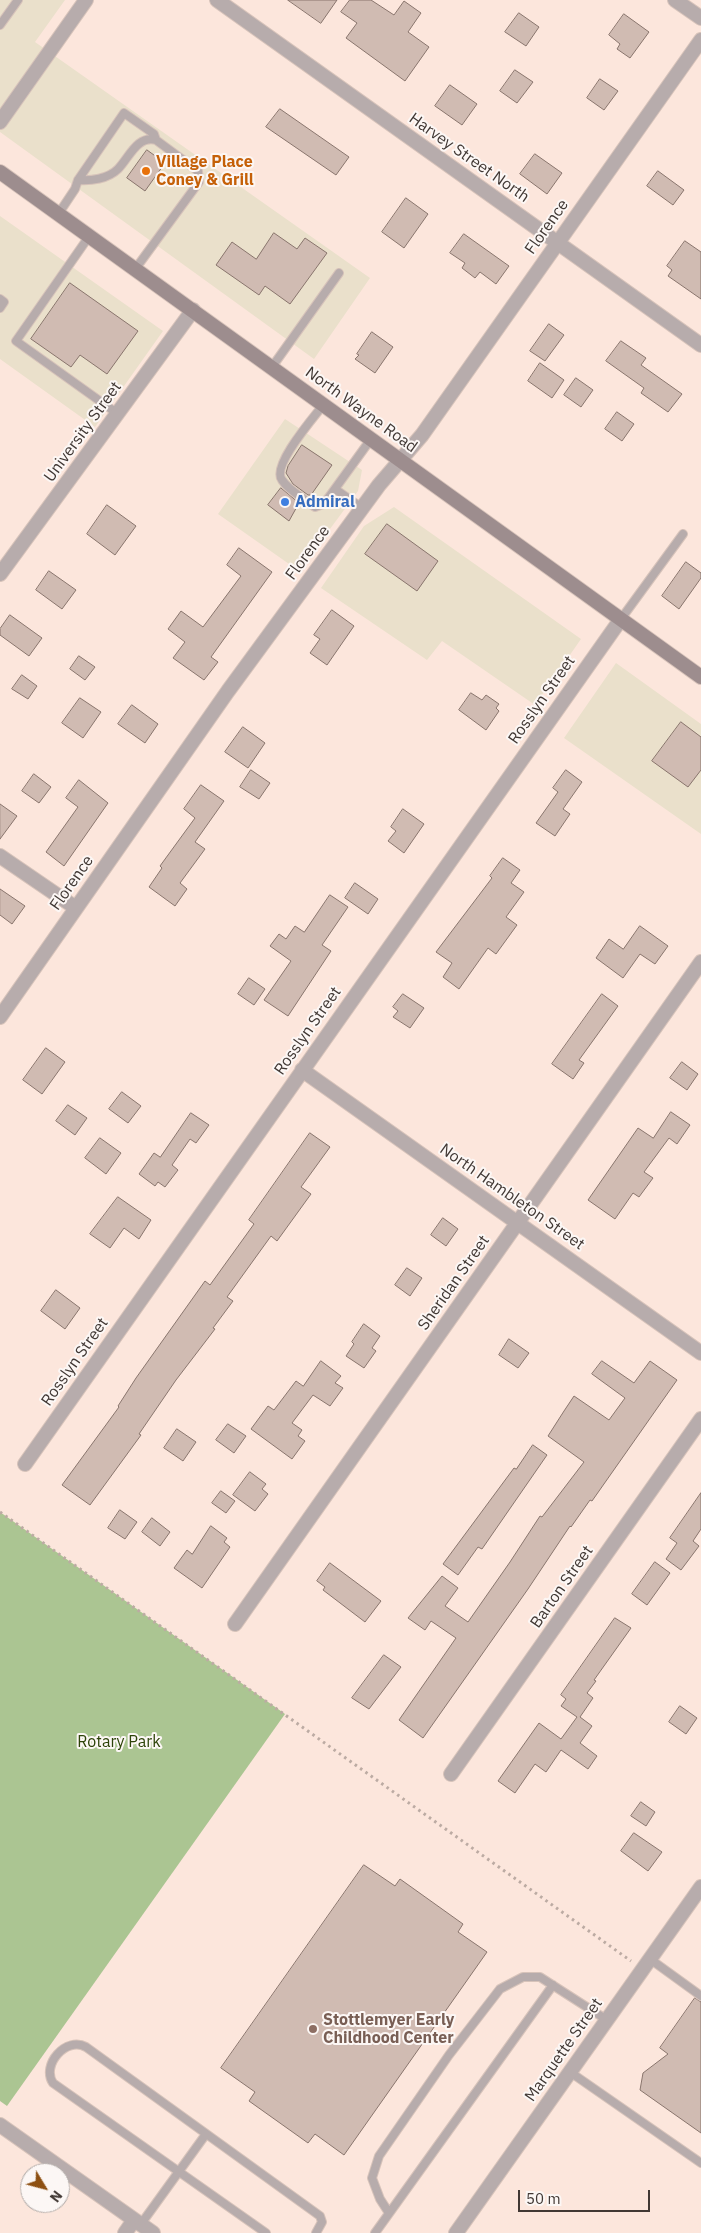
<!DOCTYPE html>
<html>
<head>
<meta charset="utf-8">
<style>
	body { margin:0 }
	#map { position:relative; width:701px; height:2233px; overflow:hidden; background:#fce6dc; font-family:"IBM Plex Sans",sans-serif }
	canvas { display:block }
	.north { position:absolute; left:20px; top:2163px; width:50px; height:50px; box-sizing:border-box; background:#fcf7f5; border:1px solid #b1aba8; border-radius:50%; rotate:127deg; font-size:14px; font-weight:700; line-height:20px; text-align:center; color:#413834 }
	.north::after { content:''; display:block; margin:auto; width:18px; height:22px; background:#8d5012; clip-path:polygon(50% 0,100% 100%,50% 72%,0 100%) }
	.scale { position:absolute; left:518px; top:2190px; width:132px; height:22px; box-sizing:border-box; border:2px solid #413834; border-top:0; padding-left:6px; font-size:15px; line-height:18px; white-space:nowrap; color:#413834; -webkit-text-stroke:4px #fcf7f5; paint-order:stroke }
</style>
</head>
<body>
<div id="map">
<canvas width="701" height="2233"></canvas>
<div class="north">N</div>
<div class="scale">50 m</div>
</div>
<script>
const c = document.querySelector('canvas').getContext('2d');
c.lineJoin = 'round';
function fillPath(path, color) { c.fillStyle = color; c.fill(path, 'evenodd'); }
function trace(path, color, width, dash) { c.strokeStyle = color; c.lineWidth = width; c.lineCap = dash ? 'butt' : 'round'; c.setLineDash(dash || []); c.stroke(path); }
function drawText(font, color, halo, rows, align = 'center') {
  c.font = font + ' "IBM Plex Sans",sans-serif'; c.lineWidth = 4; c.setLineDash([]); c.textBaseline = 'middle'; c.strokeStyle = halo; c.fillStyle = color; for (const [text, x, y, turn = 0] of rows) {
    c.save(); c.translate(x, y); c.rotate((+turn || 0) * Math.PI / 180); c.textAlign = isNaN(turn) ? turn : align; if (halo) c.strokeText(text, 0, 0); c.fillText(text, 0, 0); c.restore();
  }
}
fillPath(new Path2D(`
	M0,0H65L35,42L370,278L314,359L0,132Z
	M0,216L163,331L95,427L0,359Z
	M285,419L362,470L358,491L299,571L218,514Z
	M394,507L581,639L535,705L442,641L427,660L321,588L364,526Z
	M616,663L701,724V834L564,738Z`), '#eae0cb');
fillPath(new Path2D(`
	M0,1512L285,1714L7,2106L0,2101Z`), '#abc592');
const building = new Path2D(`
	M288,0H337L321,23Z
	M350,0H371L394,15L404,1L421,13L408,32L429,47L405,81L346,38L357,23L341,12Z
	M519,13L539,27L526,46L505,32Z
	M624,14L649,32L630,58L617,49L620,44L609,35Z
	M515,70L533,82L517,103L500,91Z
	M600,79L618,91L604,110L587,98Z
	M450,85L477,104L462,125L435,106Z
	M280,109L349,157L336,175L266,127Z
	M147,150L165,163L145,191L127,178Z
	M535,154L562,173L547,194L520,174Z
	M658,171L684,190L673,205L647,186Z
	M406,198L428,214L404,248L382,232Z
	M274,233L297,249L305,238L327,253L290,304L265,286L259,295L216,265L232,242L256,259Z
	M464,234L509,266L496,284L480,272L475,278L462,268L465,263L450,253Z
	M685,241L701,252V299L668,276L672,270L667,266Z
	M70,283L138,331L107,374L80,355L71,367L31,339Z
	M549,324L564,335L545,361L530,351Z
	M372,332L393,347L375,373L355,359L359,355L357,354Z
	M621,341L646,358L641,365L682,394L668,412L641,393L644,388L606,361Z
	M540,363L564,380L552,398L528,381Z
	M576,378L593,390L581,407L564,395Z
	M617,412L634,424L622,441L605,429Z
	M302,445L332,465L311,495H308L293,484L286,473L288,466Z
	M281,488L299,503L289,521L268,505Z
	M107,505L136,526L115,555L87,534Z
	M387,524L438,561L417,591L365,554Z
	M239,548L272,572L211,657L218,662L204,680L173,658L185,642L168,629L181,611L203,627L241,576L227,565Z
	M686,562L701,573V578L679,609L662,596Z
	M49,571L76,590L62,609L36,590Z
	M332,610L354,626L327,665L310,653L320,639L314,635Z
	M10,615L42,638L29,656L0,635V629Z
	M79,656L95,667L85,680L70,669Z
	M22,675L37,686L28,699L12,689Z
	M471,693L482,700L486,695L499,704L496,708L499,711L486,730L459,710Z
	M80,698L101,712L83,738L62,723Z
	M132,705L158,724L145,743L118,724Z
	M681,722L701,737V770L688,787L652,761Z
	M243,727L265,743L248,768L225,752Z
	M251,770L270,783L259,799L240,787Z
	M566,770L582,782L563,809L570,814L555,836L536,823L558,792L553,788Z
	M34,774L51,787L39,803L22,791Z
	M79,780L108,803L64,866L46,852L78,807L66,798Z
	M201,785L224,801L195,842L205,849L180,883L187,889L175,906L149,887L162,868L160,866L195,818L184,809Z
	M0,804L17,816L0,839Z
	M403,809L424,824L404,853L388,841L396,831L391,827Z
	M503,858L520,870L511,883L524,892L506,917L517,925L496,954L488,948L459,989L443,977L452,963L436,952L492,878L490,876Z
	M355,883L378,899L368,914L345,898Z
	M0,889L25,906L12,924L0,915Z
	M330,895L348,907L322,945L331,951L288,1016L264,1000L291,961L270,946L279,934L286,939L295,926L304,932Z
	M640,926L668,946L655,964L640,954L623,978L596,958L609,939L623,949Z
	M249,978L265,989L254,1005L238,994Z
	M403,994L424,1008L410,1028L393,1017L398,1011L393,1007Z
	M602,994L618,1006L579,1060L584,1063L573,1079L552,1064Z
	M46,1048L65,1062L42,1094L23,1080Z
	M682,1062L698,1074L687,1090L670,1078Z
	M122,1092L141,1106L128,1123L109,1109Z
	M68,1105L87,1118L75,1135L56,1121Z
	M671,1112L690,1125L677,1144L669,1138L644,1172L653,1178L639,1197L633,1193L615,1219L588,1200L638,1128L653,1138Z
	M191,1113L209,1125L196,1143L190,1139L172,1165L178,1170L165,1187L158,1182L155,1186L139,1174L154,1153L160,1157Z
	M310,1133L330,1147L301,1187L311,1194L277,1241L271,1236L227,1297L233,1301L213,1328L215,1329L176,1380L139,1434L141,1435L90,1505L62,1485L119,1407L118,1406L136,1378L205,1281L210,1285L254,1224L249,1220Z
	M100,1138L121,1153L106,1174L85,1158Z
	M118,1197L151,1220L139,1239L124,1228L110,1248L90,1234Z
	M443,1218L458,1229L446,1246L431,1235Z
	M407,1268L422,1278L410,1296L395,1285Z
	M56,1290L80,1308L65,1329L41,1311Z
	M364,1324L380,1336L372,1348L376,1351L364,1368L346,1356L354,1344L352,1342Z
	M509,1339L529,1353L518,1368L499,1355Z
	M321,1361L341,1376L335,1383L343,1388L330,1406L313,1395L292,1423L302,1430L298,1436L305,1441L292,1459L251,1429L268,1406L274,1410L296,1381L303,1386Z
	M602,1361L634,1383L650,1361L677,1380L592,1501L590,1500L571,1527L570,1526L528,1589L423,1738L399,1720L456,1638L431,1621L425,1630L408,1618L442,1576L458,1588L445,1606L468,1622L510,1562L540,1516L542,1517L584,1462L548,1436L564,1411L574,1396L609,1420L625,1398L592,1374Z
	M228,1424L246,1436L234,1453L216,1440Z
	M177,1429L196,1442L183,1461L164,1448Z
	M533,1445L547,1455L482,1549L478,1547L458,1575L443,1564L514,1468L516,1469Z
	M250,1472L266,1484L262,1489L268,1494L255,1511L233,1495Z
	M221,1491L235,1501L226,1513L212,1503Z
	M701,1493V1529L693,1541L699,1546L681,1570L666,1559L677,1543L670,1538Z
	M120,1510L137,1522L125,1539L108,1528Z
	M152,1518L170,1532L160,1546L142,1532Z
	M211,1526L227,1538L224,1542L230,1547L202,1588L174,1568L187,1550L192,1554Z
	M655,1562L670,1573L647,1605L632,1594Z
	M330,1563L381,1601L365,1622L323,1590L325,1587L317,1581Z
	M615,1618L631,1628L594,1680L596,1681L587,1693L593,1698L580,1717L592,1726L580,1743L597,1756L588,1769L561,1750L546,1772L535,1764L515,1793L498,1781L539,1723L561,1739L577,1717L561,1706L566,1699L561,1695Z
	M384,1655L401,1667L369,1709L352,1698Z
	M680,1706L697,1718L686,1734L669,1722Z
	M641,1802L655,1812L646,1826L631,1816Z
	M634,1833L662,1852L648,1871L621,1851Z
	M364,1865L395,1886L400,1879L463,1924L458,1932L487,1952L344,2155L315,2134L308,2143L249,2101L255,2092L221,2068Z
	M695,1998L701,2002V2133L640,2090L643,2073L668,2054L660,2048Z`);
fillPath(building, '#d0bbb2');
trace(building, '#89756d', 1);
const service = new Path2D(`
	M0,25L18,0
	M78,180C91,181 108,179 118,169C129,158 137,135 156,140L198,171L199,182L136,268
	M59,213L75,189L78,180L124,113L154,134L156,140
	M90,235L16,341L118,414
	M0,299L4,302L0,308
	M272,367L339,273
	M324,404C314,417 271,466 282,480C289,491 305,499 315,507L323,504L329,497L371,439
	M335,489L362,508
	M621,619L683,534
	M650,1959L701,1996
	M570,2072L701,2163
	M389,2213L380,2199L372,2178L379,2156L449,2055L500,1989L523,1977H540L607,2020
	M141,2224L206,2134
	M266,2233L53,2083C41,2065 66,2036 86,2047L320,2216L322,2222L316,2233
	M375,2233L553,1985`);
const minor = new Path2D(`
	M217,0L701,345
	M675,0L701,18
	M0,122L86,0
	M0,574L193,310
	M0,856L76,908
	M0,1017L228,691L379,485L422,435L701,40
	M302,1070L701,1353
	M25,1464L621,619
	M235,1624L701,962
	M451,1774L701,1419
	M0,2125L153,2233
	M125,2233L134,2220`);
const tertiary = new Path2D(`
	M456,2233L701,1887`);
const secondary = new Path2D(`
	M0,172L701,677`);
trace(service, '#d7c3ba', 10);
trace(minor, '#d7c3ba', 16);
trace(tertiary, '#d7c3ba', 16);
trace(secondary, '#d7c3ba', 16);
trace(new Path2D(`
	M0,1512L631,1961`), '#bcaba3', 3, [2.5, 4]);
trace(service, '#b7acac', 8);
trace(minor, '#b7acac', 14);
trace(tertiary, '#b7acac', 14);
trace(secondary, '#9d8d8e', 14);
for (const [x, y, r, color] of [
	[146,171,5,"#e8710a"],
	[285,502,5,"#3f7fe0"],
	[313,2029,5,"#8d6e63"]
]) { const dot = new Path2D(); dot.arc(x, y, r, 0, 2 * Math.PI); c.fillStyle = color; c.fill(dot); trace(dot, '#fcf7f5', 2); }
drawText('16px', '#413834', '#fcf7f5', [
	["Harvey Street North",469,158,35],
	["Florence",547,227,-55],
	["North Wayne Road",361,410,36],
	["University Street",83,432,-54],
	["Florence",308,553,-54],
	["Rosslyn Street",542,700,-55],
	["Florence",72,883,-55],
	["Rosslyn Street",308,1031,-55],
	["North Hambleton Street",512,1197,35],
	["Sheridan Street",454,1283,-55],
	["Rosslyn Street",75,1362,-55],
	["Barton Street",562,1587,-55],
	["Marquette Street",564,2050,-55]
]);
drawText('bold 16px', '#c56008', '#fcf7f5', [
	["Village Place",156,162],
	["Coney & Grill",156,180]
], 'left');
drawText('bold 16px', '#366cbe', '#fcf7f5', [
	["Admiral",295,502]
], 'left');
drawText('16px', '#2d4309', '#fcf7f5', [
	["Rotary Park",119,1742]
]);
drawText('bold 16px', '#785e54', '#fcf7f5', [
	["Stottlemyer Early",323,2020],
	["Childhood Center",323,2038]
], 'left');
</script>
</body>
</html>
